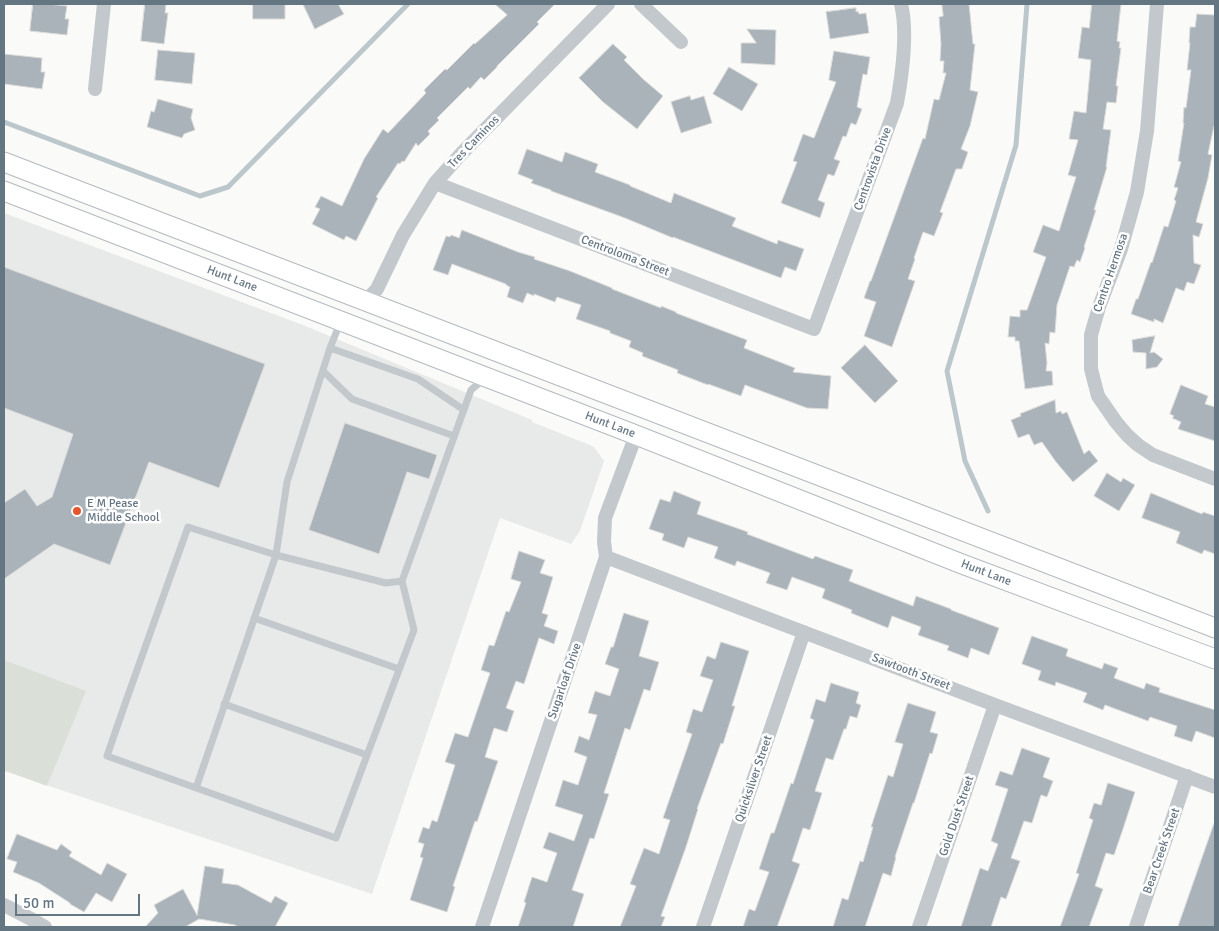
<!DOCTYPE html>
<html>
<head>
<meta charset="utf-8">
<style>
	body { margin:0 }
	#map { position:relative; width:1219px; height:931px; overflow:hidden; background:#fafaf8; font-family:Signika,sans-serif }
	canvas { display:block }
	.frame { position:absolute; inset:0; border:5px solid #657683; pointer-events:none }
	.scale { position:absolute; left:15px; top:894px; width:125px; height:22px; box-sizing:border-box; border:2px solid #657683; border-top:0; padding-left:6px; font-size:15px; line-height:18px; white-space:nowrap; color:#657683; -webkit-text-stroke:4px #fff; paint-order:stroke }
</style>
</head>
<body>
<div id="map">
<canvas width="1219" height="931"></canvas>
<div class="frame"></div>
<div class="scale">50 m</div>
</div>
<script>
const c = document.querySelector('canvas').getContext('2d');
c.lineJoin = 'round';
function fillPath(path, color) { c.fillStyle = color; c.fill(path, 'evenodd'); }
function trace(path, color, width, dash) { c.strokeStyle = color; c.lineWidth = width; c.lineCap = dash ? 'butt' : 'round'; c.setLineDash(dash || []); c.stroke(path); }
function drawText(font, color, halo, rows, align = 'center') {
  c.font = font + ' Signika,sans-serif'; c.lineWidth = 5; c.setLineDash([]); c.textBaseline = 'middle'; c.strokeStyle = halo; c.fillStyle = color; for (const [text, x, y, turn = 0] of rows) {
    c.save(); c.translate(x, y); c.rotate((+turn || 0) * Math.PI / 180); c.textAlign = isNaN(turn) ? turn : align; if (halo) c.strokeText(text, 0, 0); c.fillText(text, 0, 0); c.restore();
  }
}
fillPath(new Path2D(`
	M4,213L303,325L532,420V422L590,445L594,447L604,461L580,531L571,544L500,518L372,894L4,771Z`), '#e8e9e9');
fillPath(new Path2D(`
	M4,660L86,691L47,786L4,770Z`), '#dadfd7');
trace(new Path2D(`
	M4,122L200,196L228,187L408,4
	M988,511L965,461L947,371L1016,145L1027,4`), '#bbc7cb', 5);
const building = new Path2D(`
	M33,4H47L67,6L65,19H69L67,35L30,31Z
	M145,4H166L165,13H168L164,44L141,41Z
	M253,4H285V19H253Z
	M303,4H338L344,14L315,29Z
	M495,4H555L537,22L539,24L497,66V67L484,80L481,77L470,89L468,87L437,118L439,120L428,131L430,134L418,146L416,143L404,162L402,161L400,164L398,163L376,197L378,198L356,241L346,236L344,240L312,224L320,209L315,207L321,196L342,206L364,159L383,129L388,133L426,93L424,90L445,69L447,70L474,43L475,44L507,15Z
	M942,4H969L973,44H975L970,90L978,92L970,126L961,149L968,152L962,169H956L940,212L943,213L934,236L923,232L914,258L915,259L908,279L915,281L892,347L864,336L876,302L864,298L870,281H871L923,138L925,139L934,99L939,100L946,73H943L944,61H940L941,44L939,17L943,16Z
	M1092,4H1121L1117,41L1120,42L1119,48H1121L1116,86H1118L1116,103L1107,102L1103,129L1111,130L1106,167H1107L1094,210H1096L1084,247L1085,248L1080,262L1077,260L1074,267L1070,266L1057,305L1055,333L1050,332L1049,344L1045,343L1047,363L1046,371H1052L1053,385L1025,389L1019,341H1015V337H1008L1010,316L1020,317V310H1027L1046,257L1033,252L1043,225L1059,231L1076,177L1068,175L1078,140L1069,139L1074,111L1086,113L1091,60L1078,58L1082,27L1089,28Z
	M856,8V12L858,11L859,14L866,13L869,33L830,39L826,12Z
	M1197,14L1215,15V126H1214L1208,154L1212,155L1208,178L1196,222L1203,224L1199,237L1193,235L1194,263L1201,265L1194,284L1187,282L1184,291L1176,288L1163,323L1154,319V322L1131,314L1136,299H1138L1151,262L1152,263L1164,226L1168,227L1176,201L1174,200L1178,188L1174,187L1181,162L1178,161L1184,123H1183L1184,107L1186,108L1191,70H1187L1190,43H1189L1190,27H1195Z
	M747,29L776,30L775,65L741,63V43H756Z
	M613,44L627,57L624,60L643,79L663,96L637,129L603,102L579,78Z
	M158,50L195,53L192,84L155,80Z
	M834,51L870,57L867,75L863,74L857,107L862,109L856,125L851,123L846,137L843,136L834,159L840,161L834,176L828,174L818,200L825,203L820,218L781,203L797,162L793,161L803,134L814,138L836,82L829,80Z
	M4,54L42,58L41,72H45L42,89L4,84Z
	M729,67L758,84L742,111L713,94Z
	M690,96L691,100L704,96L712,123L681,133L671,102Z
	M158,99L193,109L191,118L195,130L184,134L182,138L147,127L151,111L154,112Z
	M527,149L562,162L565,152L598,164L595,172L630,185V186L671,203L674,193L736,218L732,226L777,244L778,240L804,249L796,271L785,267L781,278L673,237V238L625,218L551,191V190L531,183L533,180L518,174Z
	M462,230L518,252L535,257L534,259L570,271L612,288V289L661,308V306L676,312V313L747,340L744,348L795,368L793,372L831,376L828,409L807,408L745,385L741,396L708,384V385L677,373L678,370L642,356L643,353L629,347L631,341L610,333V331L576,319L581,305L557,297L555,302L534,294V296L527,293L523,303L507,297L510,287L506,285V284L452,264L448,275L433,270L446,236L450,237L451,235L459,238Z
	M4,267L265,364L219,488L149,462L110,565L54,544L4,579V503L25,489L37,506L52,497L73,434L4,408Z
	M1155,336L1150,353L1154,352L1163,359L1157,367L1146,369V353L1133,352L1132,340Z
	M865,345L898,381L875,403L841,368Z
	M1181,385L1208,396L1205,404L1215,407V441L1178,429L1181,422L1172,418L1174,416L1170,414Z
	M1055,400L1056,413L1061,411L1062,414L1067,412L1084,454L1089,450L1098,461L1073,482L1056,462L1042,442L1034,445L1029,434L1018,438L1011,420L1021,416L1020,414Z
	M345,423L437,455L429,479L407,472L379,554L309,530Z
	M1107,473L1121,482L1123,478L1135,485L1119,511L1094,496Z
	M674,491L701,502L697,514L748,532L747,534L813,559L815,556L853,570L849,581L913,606L916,596L951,609V610L999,628L989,655L971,648L968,658L947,650L949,646L918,635L921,627L892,616L888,628L851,613L852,610L822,598L825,589L792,577L787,590L766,583L770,573L737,561L735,566L714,558L718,547L688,537L684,548L662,540L664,534L649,529L660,499L670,502Z
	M1151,493L1202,514L1203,512L1215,516V554L1204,550L1202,554L1176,543L1180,532L1142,518Z
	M519,551L545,560L540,573L553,577L542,613L548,615L544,626L558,631L554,644L539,638L524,684L516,681L506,708L514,711L507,732L494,728L485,757L498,761L477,822L475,821L453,886L455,887L447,912L410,900L423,858L420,857L424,844L418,842L423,827L429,829L432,820L437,822L455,765L445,762L455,733L468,737L490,673L481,670L489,645L494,646L506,611L509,612L521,582L511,579Z
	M624,613L649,621L639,656L659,662L650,691L644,689L630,730L625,728L604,793L609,794L594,839L590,838L572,890L584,894L573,927H518L526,903L524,902L532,877L547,882L557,853L543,848L549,832L574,841L583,815L555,806L563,780L578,785L587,757L574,752L579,736L589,740L597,715L588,713L595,691L610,696L619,669L605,664L611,647H613Z
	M1032,636L1068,649L1066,656L1102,669L1104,663L1118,668L1114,678L1144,689L1146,683L1160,688L1159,692L1215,710V738L1196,731L1192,742L1174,736L1177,726L1150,717L1148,721L1105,705L1103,710L1083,702L1087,693L1056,682L1055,686L1038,680L1041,671L1022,664Z
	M721,642L749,651L732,706H735L723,744L721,743L697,809H698L686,847L661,916L665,917L661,927H620L636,886L630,884L644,848L659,854L670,820L663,818L692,734L686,732L693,709L702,712L713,680L700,676L707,656L715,659Z
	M831,683L859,692L856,703L861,705L857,718L850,716L846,729H844L833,760L826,758L815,791L822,793L810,830L803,828L792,861L800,864L777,927H743L749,909L755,911L769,872L759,869L771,833H774L791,783L793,784L814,720L810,718L816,699L825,702Z
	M908,703L936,712L930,732L938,734L932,754L930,753L914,803H913L895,857H896L891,876L883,873L865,927H833L842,898L848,900L860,861L863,862L873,827H871L888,775L893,777L903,744L895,742Z
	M1022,748L1050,758L1043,777L1053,781L1047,797L1041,795L1032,823L1024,821L1011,858L1020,861L1006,899L1001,897L991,927H961L980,868L988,871L998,844L991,841L1008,789L995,785L1000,771L1012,775Z
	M1108,783L1135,792L1123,829L1114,855L1106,853L1095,886L1103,889L1089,927H1060L1079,874L1076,873L1093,820L1089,818L1094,803L1101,805Z
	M1214,824L1215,825V927H1178Z
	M17,834L57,850L61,844L72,852L69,856L101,875L107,863L127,874L112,902L96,893L84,912L70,904V903L39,883L13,872L17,862L7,859Z
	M205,866L224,869L222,883L238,885L271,903L275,896L288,903L275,927H238L235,925L199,919L185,927H145L158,913L154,905L183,889L197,915Z`);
fillPath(building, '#aab3b9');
trace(building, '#dcdcda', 1);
const secondary = new Path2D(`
	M4,162C408,317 811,474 1215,628
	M4,191L636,435L962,564L1215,659`);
trace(secondary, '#b3babf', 21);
trace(new Path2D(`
	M340,323L330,348L287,482L276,555L386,583L402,581L471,390L484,379
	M330,348L418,379L464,410
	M323,371L352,399L454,436
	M254,618L399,669
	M224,704L367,755
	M196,788L276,555L188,527L126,701L107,756L336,838L414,630L402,581`), '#c3c8cc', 7);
trace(new Path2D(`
	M641,4L681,42
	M1157,4L1147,131L1137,192L1121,249L1099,307L1091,335V369L1098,396L1116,422L1127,435L1138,445L1153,455L1215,479
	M95,89L104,4
	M435,183L814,329L897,103C902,75 908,32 901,4
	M366,301L377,289L403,235L435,183L461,154L608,4
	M606,557L995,705L1215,787
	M4,905L33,920L45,927
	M482,927L606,557L604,542L605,518L636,435
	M703,927L804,632
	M919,927L995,705
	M1136,927L1187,776`), '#c3c8cc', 14);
trace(secondary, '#fff', 19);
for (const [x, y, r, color] of [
	[77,511,5,"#e4572e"]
]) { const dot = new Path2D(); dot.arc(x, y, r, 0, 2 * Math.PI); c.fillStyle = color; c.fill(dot); trace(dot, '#fff', 2); }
drawText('12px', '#657683', '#fff', [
	["Tres Caminos",474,142,-46],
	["Centrovista Drive",873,169,-70],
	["Centroloma Street",625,256,21],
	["Centro Hermosa",1111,273,-71],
	["Hunt Lane",232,279,21],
	["Hunt Lane",610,425,21],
	["Hunt Lane",986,573,21],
	["Sawtooth Street",911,672,21],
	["Sugarloaf Drive",565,681,-71],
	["Quicksilver Street",754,779,-71],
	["Gold Dust Street",957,816,-71],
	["Bear Creek Street",1162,851,-71]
]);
drawText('12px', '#657683', '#fff', [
	["E M Pease",87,504],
	["Middle School",87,518]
], 'left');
</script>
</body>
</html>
